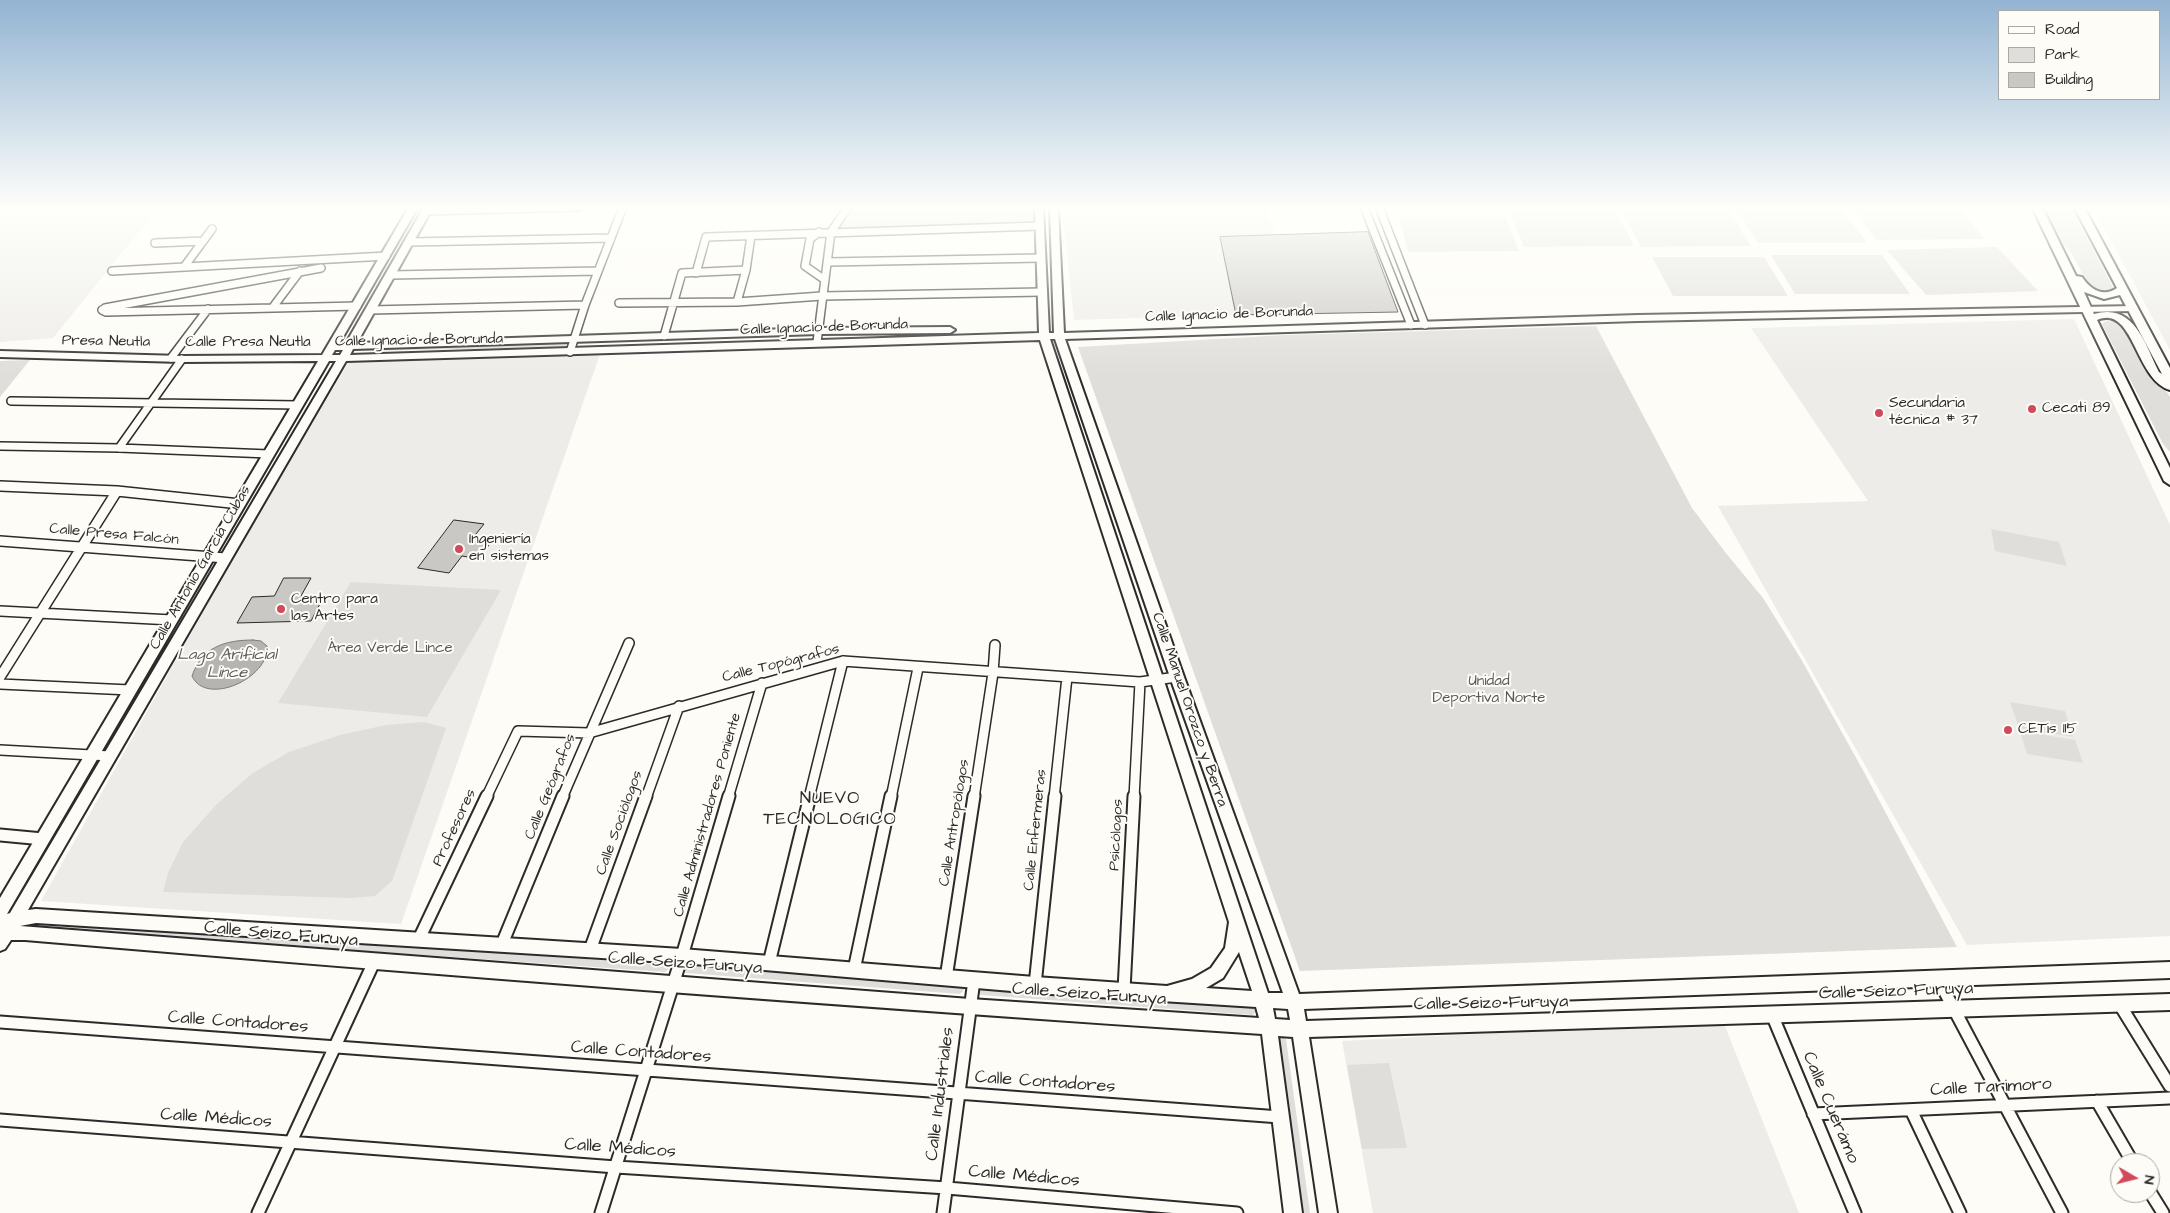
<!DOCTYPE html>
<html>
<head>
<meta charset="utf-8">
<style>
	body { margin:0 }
	#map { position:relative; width:2170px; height:1213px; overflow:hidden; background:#fdfcf7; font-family:"Architects Daughter",sans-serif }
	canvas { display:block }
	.legend { position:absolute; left:1998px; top:10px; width:162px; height:90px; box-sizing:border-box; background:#fdfcf7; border:1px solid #a9a8a5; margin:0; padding:6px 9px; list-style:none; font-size:15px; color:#2b2b2b }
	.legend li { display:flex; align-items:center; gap:10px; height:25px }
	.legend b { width:25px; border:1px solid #a9a8a5 }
	.north { position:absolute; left:2110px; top:1153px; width:50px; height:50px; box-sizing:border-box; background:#fdfcf7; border:1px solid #a9a8a5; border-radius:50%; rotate:98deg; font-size:14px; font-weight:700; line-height:20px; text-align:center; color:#2b2b2b }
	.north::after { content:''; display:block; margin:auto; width:18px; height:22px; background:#d1495b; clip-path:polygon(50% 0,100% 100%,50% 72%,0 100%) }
</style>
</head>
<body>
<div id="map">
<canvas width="2170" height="1213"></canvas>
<ul class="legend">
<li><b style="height:6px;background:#fdfcf7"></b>Road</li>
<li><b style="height:14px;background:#dfdeda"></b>Park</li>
<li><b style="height:14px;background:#c9c8c4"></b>Building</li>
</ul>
<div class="north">N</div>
</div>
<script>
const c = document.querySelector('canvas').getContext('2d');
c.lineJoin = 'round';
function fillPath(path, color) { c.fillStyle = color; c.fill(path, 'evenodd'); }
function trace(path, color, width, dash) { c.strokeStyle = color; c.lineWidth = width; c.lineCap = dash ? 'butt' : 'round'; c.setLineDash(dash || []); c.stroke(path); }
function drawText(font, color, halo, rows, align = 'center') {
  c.font = font + ' "Architects Daughter",sans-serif'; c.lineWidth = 4; c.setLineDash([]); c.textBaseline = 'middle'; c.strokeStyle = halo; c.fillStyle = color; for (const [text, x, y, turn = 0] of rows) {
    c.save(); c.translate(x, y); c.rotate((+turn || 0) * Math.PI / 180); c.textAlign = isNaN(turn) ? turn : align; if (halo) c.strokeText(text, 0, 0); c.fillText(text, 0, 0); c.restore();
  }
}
fillPath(new Path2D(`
	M0,207H159L53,338L0,342Z
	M1062,207H1266L1275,235L1220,237L1236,315L1074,320Z
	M2093,207H2170V350Z
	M2074,319L2170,525V936L1967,945L1718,506L1868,501L1751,328Z
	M600,354L401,924L41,901L229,565L349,361Z
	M1723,1021L1799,1213H1373L1342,1041Z`), '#edece8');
fillPath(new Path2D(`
	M854,207H1033L1034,223L837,228Z
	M1735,207L1841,208L1867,243H1758Z
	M1852,207H1958L1985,239L1876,240Z
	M2043,207H2071L2117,295H2104L2090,288L2072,254L2059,239Z
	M1509,211H1616L1634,246L1524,247Z
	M1622,211H1729L1751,246L1641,247Z
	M1398,215L1505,216L1519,251L1408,252Z
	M1997,247L2038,291L1926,295L1887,250Z
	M1771,255H1882L1910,294H1795Z
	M1652,257H1764L1788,296H1673Z
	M2106,321L2121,322L2170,397V452L2163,444L2102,324Z
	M1596,326L1692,508L1725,552L1763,598L1801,659L1864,772L1957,947L1300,971L1078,347L1286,335Z
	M570,342L571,346L566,347L359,351L354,350L361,348Z
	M30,360L0,397V361Z
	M1991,529L2059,542L2067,566L1995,551Z
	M351,582L501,590L427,717L278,703Z
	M2010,702L2065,711L2073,737L2019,728Z
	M424,722L446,728L392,881L375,896L350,898L163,892L168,873L183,842L217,804L253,773L289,752L340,735L386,725Z
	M2020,731L2075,740L2083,763L2027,754Z
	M34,919L668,965L669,969L665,972L28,927L26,923Z
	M689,964L961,986L964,990L960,994L686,973L682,969Z
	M981,988L1252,1007L1256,1011L1253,1015L981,995L977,992Z
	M1278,1033H1283L1286,1039L1310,1213H1302Z
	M1389,1063L1407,1148L1362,1149L1347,1065Z`), '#dfdeda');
const water = new Path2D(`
	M253,640L261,641L267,646C270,678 206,707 192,676C202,647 225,640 253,640Z`);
fillPath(water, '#b5b4b1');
trace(water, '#7e7d7b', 1);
const building = new Path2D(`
	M1368,232L1398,312L1236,315L1220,237Z
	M454,520L484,524L472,539L491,542L479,559L462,556L449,573L418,568Z
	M284,578H311L301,596H324L311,621L237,623L252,597L274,596Z`);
fillPath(building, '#c9c8c4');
trace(building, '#2b2b2b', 1);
const streetFar2 = new Path2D(`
	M1364,207L1411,325
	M1379,207L1425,325
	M427,211L578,207
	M819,232L810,239L805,266L825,280
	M410,242L611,238
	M155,243L203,241
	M828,262L1041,258
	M184,267L212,229
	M112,271L386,256
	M696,273L706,237L1040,226
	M391,275L598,271
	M737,302L746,270L751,236
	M619,303L737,302L822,296L1042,292
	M273,307L300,271
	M105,308L321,268
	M102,310L106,312L357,306
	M371,310L585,305
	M664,336L682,273L746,270
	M817,342L831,232L848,207
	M570,352L585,305L623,207
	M171,358L208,309
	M11,401L298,405
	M0,446L119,448L269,454
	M119,448L182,359`);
const streetFar1 = new Path2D(`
	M0,486L117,491L240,504
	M0,541L226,558
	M0,611L172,620
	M0,677L117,491
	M0,684L130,690
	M0,750L110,756
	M486,798L518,731L589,733L843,661L1140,682L1177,677
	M562,798L629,643
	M646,798L679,706
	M728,798L762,683
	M809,798L843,661
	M891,798L918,668
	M974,798L993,673L995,645
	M1054,798L1067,677
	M1134,798L1140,682`);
const street = new Path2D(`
	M0,835L43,839
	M419,939L487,796
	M502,944L563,796
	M590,950L646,796
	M769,963L810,796
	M854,970L891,796
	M946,978L974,796
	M1938,979L2062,1213
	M1035,985L1055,796
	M1124,990L1134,796
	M2120,1005L2170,1086
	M1773,1017L1855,1213
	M0,1022L1280,1117
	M2097,1101L2133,1163
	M1911,1110L1960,1213
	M1813,1114L2170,1098
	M0,1120L616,1167L947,1188L1237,1213
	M2150,1192L2163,1213
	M258,1213L374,962
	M601,1213L682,956L729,796
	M943,1213L974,980`);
const secondary = new Path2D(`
	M409,207H418L339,344L346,343L424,207H433L357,343L819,328L950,327L955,330L950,333L819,334L353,349L350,355L1039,333L1035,207H1043L1049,333H1054L1050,207H1058L1064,333L1638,315L2135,306L2137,308L2132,311L1638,321L1065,339L1184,677L1299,994L2170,962V978L1304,1009L1306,1021L2170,994V1010L1309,1037L1337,1213H1319L1293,1037L1278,1036L1302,1213H1284L1262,1034C849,1007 437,975 25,940H11L5,949L0,951V898L318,361L182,362L0,357V351L182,356L322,355ZM1050,339H1055L1170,677L1283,993H1268ZM1040,340L1229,922L1225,948L1211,968L1192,979L1167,986L1035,977L682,949L36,909L28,910L346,361ZM335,350H343L340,355H332ZM329,361H336L10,913L7,914ZM36,923L682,963L1035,993L1256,1007L1259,1018L970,999L20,926ZM1239,952L1252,991L1206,988L1223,978ZM1273,1008L1288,1009L1290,1020L1275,1019Z`);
const primary = new Path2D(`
	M2032,207H2042L2076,276L2082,277C2090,289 2103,298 2117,288L2074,207H2084L2170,368V390C2135,380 2134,304 2097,320L2170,468V485L2164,481ZM2084,292L2104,299L2120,295L2162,374L2159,372C2145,344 2134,302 2094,314Z`);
trace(streetFar2, '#2b2b2b', 10);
trace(streetFar1, '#2b2b2b', 12);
trace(street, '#2b2b2b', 15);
trace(secondary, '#2b2b2b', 4);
trace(primary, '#2b2b2b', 4);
trace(streetFar2, '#fdfcf7', 7);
trace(streetFar1, '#fdfcf7', 9);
trace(street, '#fdfcf7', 11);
fillPath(secondary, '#fdfcf7');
fillPath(primary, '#fdfcf7');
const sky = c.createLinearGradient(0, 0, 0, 377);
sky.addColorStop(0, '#93b4d2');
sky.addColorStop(0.55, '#fefefb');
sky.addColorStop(1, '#fefefb00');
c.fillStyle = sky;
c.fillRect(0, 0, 2170, 377);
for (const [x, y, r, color] of [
	[2032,409,5,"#d1495b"],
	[1879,413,5,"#d1495b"],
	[459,549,5,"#d1495b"],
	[281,609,5,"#d1495b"],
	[2008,730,5,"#d1495b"]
]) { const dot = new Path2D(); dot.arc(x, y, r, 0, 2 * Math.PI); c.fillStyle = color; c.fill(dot); trace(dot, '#fdfcf7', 2); }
drawText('15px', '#2b2b2b', '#fdfcf7', [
	["Calle Ignacio de Borunda",1229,315,-2],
	["Calle Ignacio de Borunda",824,328,-2],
	["Calle Ignacio de Borunda",419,341,-1],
	["Presa Neutla",106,342,1],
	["Calle Presa Neutla",248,343],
	["Calle Presa Falcón",114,535,5],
	["Calle Antonio García Cubas",201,568,-60],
	["Calle Topógrafos",781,664,-14],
	["Calle Manuel Orozco y Berra",1189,710,71],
	["Calle Geógrafos",551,787,-68],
	["Calle Administradores Poniente",708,815,-74],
	["Calle Sociólogos",620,823,-70],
	["Calle Antropólogos",955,823,-81],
	["Profesores",455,828,-65],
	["Calle Enfermeras",1036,830,-84],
	["Psicólogos",1117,835,-87]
]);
drawText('15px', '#2b2b2b', '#fdfcf7', [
	["Secundaria",1889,404],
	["técnica # 37",1889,421],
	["Cecati 89",2042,409],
	["Ingeniería",469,540],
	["en sistemas",469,557],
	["Centro para",291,600],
	["las Artes",291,617],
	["CETis 115",2018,730]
], 'left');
drawText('15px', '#585857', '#fdfcf7', [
	["Área Verde Lince",390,649],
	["Unidad",1489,682],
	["Deportiva Norte",1489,699]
]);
drawText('italic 16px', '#5b5b5a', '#fdfcf7', [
	["Lago Arificial",227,656],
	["Lince",227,674]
]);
c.letterSpacing = '1px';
drawText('18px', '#2b2b2b', '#fdfcf7', [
	["NUEVO",830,799],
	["TECNOLOGICO",830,820]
]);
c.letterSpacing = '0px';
drawText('18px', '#2b2b2b', '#fdfcf7', [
	["Calle Seizo Furuya",281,935,5],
	["Calle Seizo Furuya",685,964,4],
	["Calle Seizo Furuya",1896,992,-2],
	["Calle Seizo Furuya",1089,995,4],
	["Calle Seizo Furuya",1491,1004,-1],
	["Calle Contadores",238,1023,4],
	["Calle Contadores",641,1053,4],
	["Calle Contadores",1045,1083,4],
	["Calle Tarimoro",1991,1088,-3],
	["Calle Industriales",941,1094,-83],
	["Calle Cuerámo",1830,1108,67],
	["Calle Médicos",216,1119,4],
	["Calle Médicos",620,1149,4],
	["Calle Médicos",1024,1177,5]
]);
</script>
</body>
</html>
